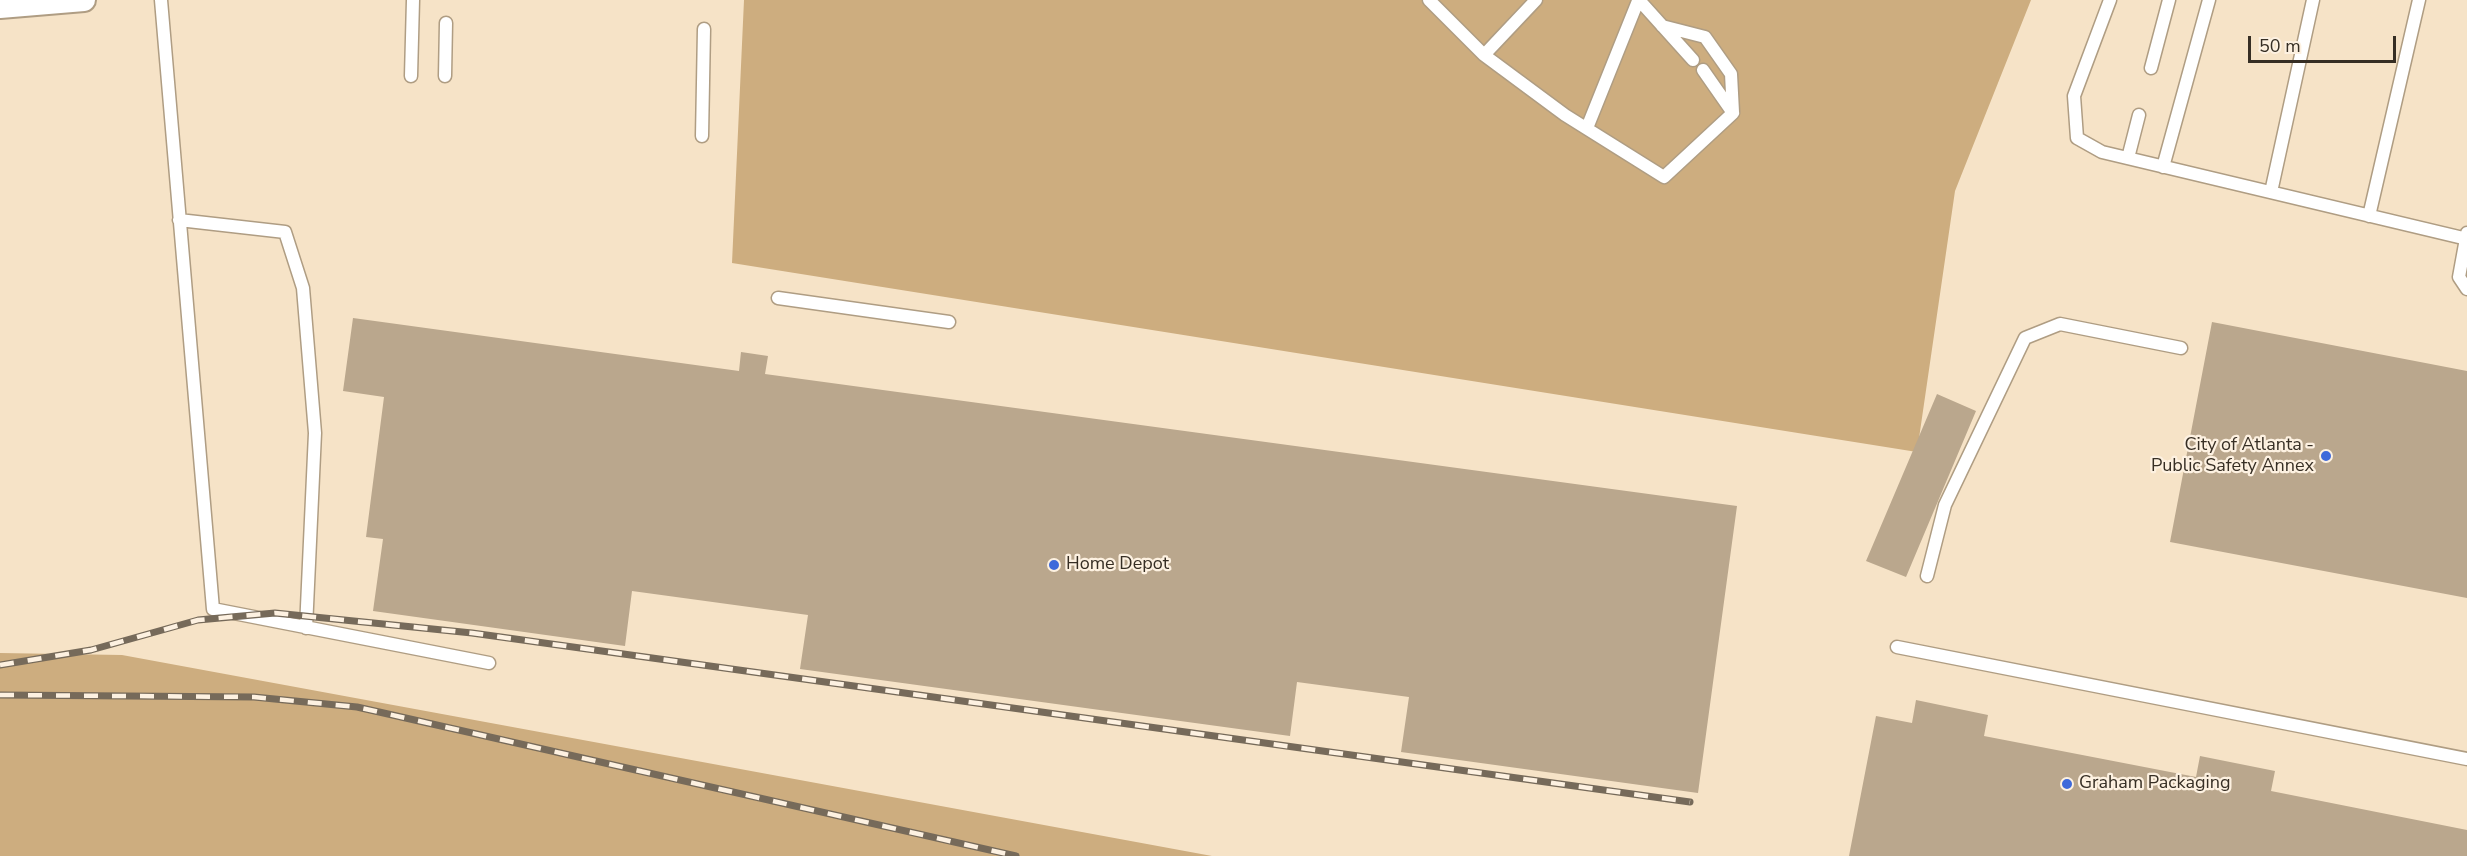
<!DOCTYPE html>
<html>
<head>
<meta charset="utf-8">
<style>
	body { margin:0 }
	#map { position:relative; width:2467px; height:856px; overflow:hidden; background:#f6e3c7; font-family:"Nunito Sans",sans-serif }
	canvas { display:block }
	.scale { position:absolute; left:2248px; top:36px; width:148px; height:27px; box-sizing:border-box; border:3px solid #362e24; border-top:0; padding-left:8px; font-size:18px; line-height:21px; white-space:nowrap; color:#362e24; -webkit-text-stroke:4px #fdf1e1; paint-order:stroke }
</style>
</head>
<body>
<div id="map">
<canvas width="2467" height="856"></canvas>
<div class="scale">50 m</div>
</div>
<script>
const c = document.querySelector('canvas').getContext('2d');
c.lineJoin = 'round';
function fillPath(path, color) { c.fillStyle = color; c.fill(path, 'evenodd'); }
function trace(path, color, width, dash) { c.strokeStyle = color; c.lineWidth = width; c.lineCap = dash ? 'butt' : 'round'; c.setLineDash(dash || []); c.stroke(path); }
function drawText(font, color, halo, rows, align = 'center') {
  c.font = font + ' "Nunito Sans",sans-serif'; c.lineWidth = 4.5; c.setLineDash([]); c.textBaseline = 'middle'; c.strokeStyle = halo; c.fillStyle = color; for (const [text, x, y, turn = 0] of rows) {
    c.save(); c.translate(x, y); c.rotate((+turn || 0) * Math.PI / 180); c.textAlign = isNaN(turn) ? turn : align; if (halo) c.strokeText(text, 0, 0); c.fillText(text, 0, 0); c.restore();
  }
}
fillPath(new Path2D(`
	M744,0H2031L1955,191L1917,452L732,263Z
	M0,653L122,655L1212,856H0Z`), '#cdad7f');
fillPath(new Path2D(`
	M353,318L739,371L741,352L768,356L765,374L1737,506L1698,793L1401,752L1409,697L1297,682L1290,736L800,669L808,615L632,591L625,646L373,611L383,539L366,537L384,397L343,391Z
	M2212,322L2467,371V598L2170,542Z
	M1937,394L1976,411L1906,577L1866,561Z
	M1916,700L1988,715L1984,736L2196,777L2200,756L2275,771L2271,791L2467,830V856H1849L1876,716L1912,723Z`), '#baa78d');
const lane = new Path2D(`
	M161,0L213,609L489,663
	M1429,0L1484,55L1565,115L1664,177L1733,113L1703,70
	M1639,0L1693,60
	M2110,0L2074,96L2077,138L2102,152L2467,239
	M1662,26L1705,37L1731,74L1733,112
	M1484,55L1536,0
	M2151,68L2169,0
	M411,76L413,0
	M445,76L446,23
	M1587,128L1638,1
	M702,136L704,29
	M2128,158L2139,115
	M2163,167L2209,0
	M2271,192L2313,0
	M2369,216L2419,0
	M179,220L285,232L303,288L315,433L306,628
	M2467,233L2459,277L2467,289
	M778,298L949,322
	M1927,576L1945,505L2025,338L2060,324L2181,348
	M1897,647L2467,759`);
const street = new Path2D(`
	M0,7L84,0`);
trace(lane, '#af9d83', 15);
trace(street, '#af9d83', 26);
trace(lane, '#fff', 12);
trace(street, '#fff', 22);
const rail = new Path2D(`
	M0,665L91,650L198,620L275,613L472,633L1690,802
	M0,695L254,697L357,707L1016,856`);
trace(rail, '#766a5a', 7);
trace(rail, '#fdf1e1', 4.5, [14]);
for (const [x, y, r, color] of [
	[2326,456,6,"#3e69da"],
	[1054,565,6,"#3e69da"],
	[2067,784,6,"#3e69da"]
]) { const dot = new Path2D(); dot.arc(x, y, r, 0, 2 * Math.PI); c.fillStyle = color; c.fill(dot); trace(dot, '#fdf1e1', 2); }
drawText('18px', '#362e24', '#fdf1e1', [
	["City of Atlanta -",2314,446,"right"],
	["Public Safety Annex",2314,467,"right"],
	["Home Depot",1066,565],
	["Graham Packaging",2079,784]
], 'left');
</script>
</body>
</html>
